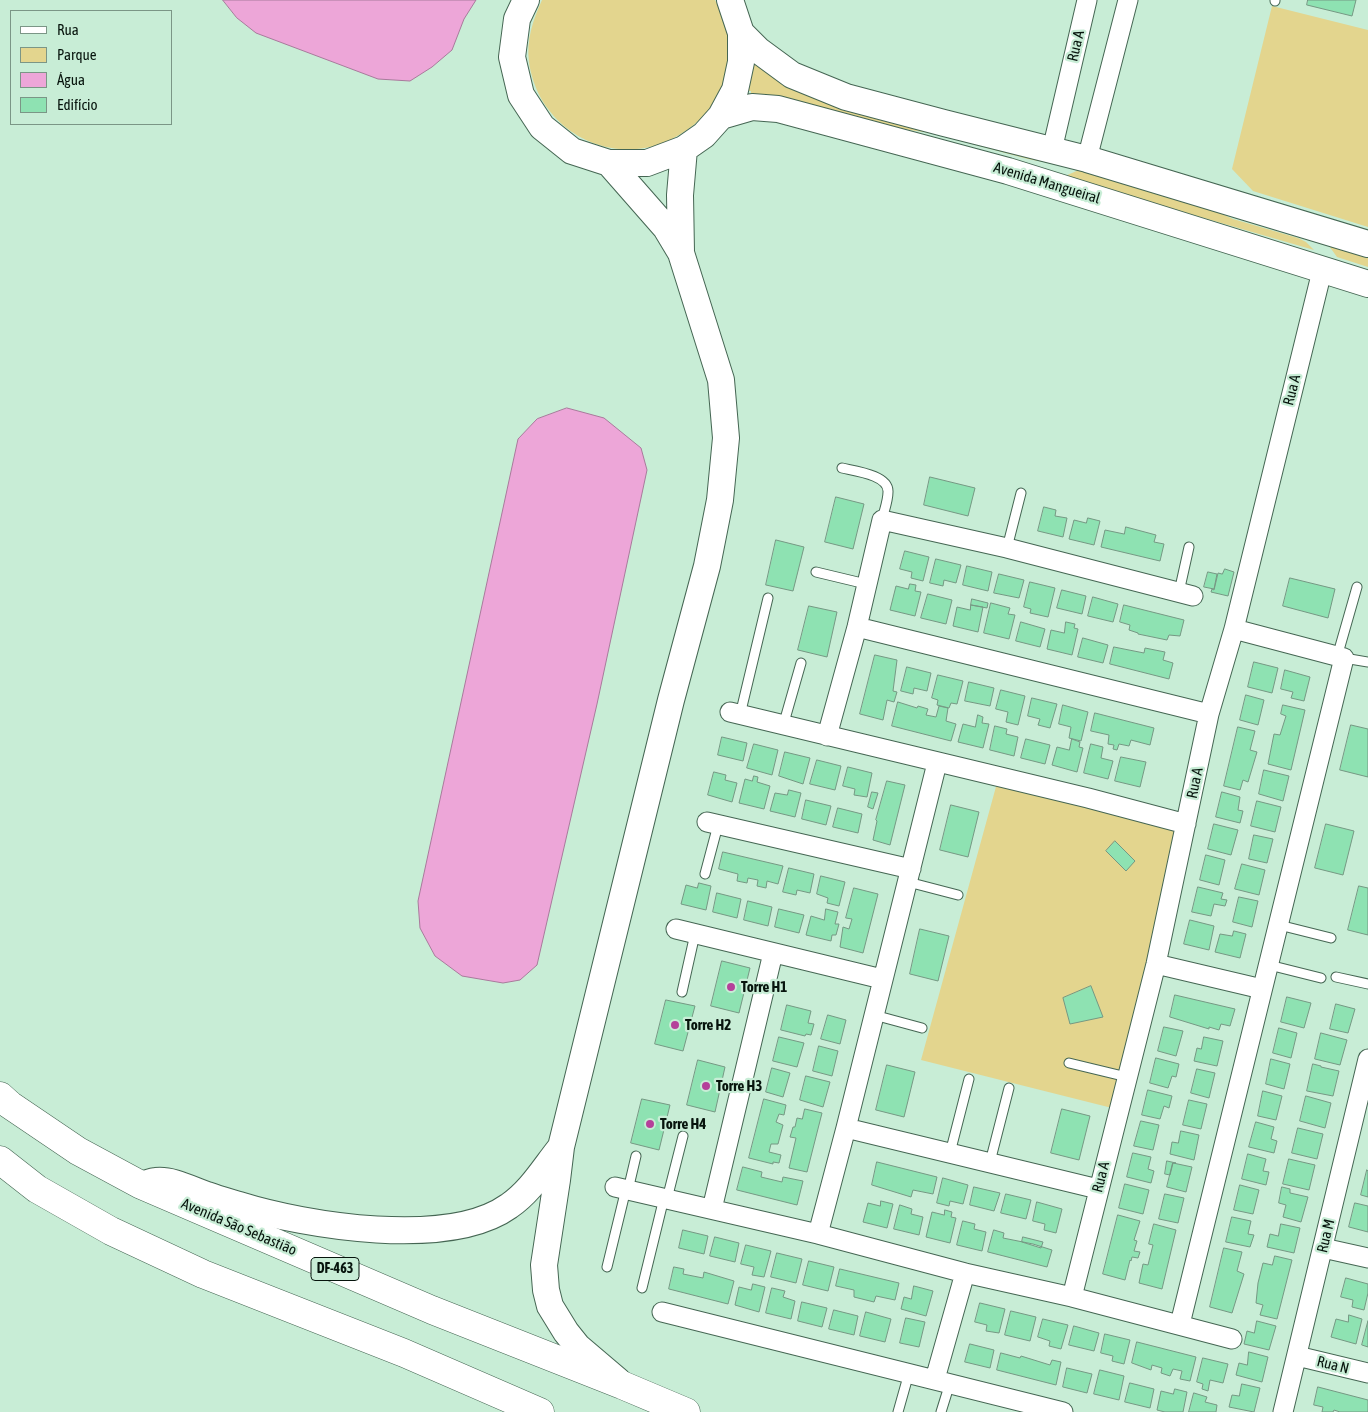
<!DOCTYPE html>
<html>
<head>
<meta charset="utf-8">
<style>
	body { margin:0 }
	#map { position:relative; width:1368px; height:1412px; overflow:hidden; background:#c8edd6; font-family:"Asap Condensed",sans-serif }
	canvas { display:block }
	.legend { position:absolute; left:10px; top:10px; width:162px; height:115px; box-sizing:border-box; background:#c8edd6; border:1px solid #7b9686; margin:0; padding:6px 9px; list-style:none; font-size:15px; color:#07140d }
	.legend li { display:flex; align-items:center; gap:10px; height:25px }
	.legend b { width:25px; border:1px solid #7b9686 }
</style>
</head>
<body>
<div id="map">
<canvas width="1368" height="1412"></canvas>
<ul class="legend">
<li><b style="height:6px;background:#fff"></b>Rua</li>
<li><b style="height:14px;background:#e3d58e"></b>Parque</li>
<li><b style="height:14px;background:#eda6d8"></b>Água</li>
<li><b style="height:14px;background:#8ee2b2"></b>Edifício</li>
</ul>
</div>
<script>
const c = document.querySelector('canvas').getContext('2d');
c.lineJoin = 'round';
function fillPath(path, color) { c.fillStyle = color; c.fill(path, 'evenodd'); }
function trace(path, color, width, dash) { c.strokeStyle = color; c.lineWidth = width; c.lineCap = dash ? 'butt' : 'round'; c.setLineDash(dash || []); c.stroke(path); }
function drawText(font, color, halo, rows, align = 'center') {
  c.font = font + ' "Asap Condensed",sans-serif'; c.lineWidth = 4.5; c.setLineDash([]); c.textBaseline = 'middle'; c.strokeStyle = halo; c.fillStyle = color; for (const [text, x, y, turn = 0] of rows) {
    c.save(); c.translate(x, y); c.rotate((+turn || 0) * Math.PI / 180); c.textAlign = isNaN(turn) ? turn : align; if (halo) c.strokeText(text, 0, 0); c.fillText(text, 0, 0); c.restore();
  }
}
fillPath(new Path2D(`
	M542,0H715C729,24 733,54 724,81C716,105 701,122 679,135C618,172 539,134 529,62C526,40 533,20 542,0Z
	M1272,6L1368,30V227L1253,191L1232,169Z
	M754,59L1063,163H1049L1028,159L931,133L874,125L751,93V91H747Z
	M1081,169L1182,196L1233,219L1298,238L1306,242L1314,250L1063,177Z
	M1324,239L1368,254V267L1337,257Z
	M997,783L1169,826L1176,833L1179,842L1112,1108L921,1060Z`), '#e3d58e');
const water = new Path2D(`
	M223,0H476L464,19L452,50L432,67L410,81L378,79L256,33L237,18Z
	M567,408L604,418L641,448L647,470L597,704L537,965L520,980L503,983L462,976L435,956L420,928L418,901L518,439L537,419Z`);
fillPath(water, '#eda6d8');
trace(water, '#a87a9b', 1);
const building = new Path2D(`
	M1308,0H1356L1352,16L1307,5Z
	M930,477L975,488L968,516L924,505Z
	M836,497L864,504L853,549L825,542Z
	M1044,507L1056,510L1055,516L1067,518L1063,537L1038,531Z
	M1088,518L1100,521L1094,545L1069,539L1074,520L1086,523Z
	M1126,527L1156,535L1154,542L1164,544L1160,561L1101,547L1105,530L1124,534Z
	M776,540L804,547L793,591L766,585Z
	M905,551L929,557L923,581L911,578L912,572L900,569Z
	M936,559L961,565L956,583L944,580L943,586L930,583Z
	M967,566L992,572L988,591L963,585Z
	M1225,569L1234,572L1228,596L1211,592L1212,589L1214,590L1218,573L1222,574Z
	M1208,572L1217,574L1214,589L1204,587Z
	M999,574L1024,580L1019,598L994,593Z
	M1290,578L1335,589L1328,618L1283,606Z
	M1030,582L1055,588L1048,617L1030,613L1031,609L1024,607Z
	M910,584L916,585L915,591L921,592L915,616L890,610L896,586L908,589Z
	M1062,590L1086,596L1082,614L1057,608Z
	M928,594L952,600L946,624L921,618Z
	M1093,597L1118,604L1113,622L1088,616Z
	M972,599L988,603L987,608L971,605Z
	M991,603L1010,608L1008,614L1015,615L1009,639L984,633Z
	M971,605L983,607L978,632L953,626L957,607L970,610Z
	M1124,605L1184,620L1180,636L1169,635L1167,640L1138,634V633L1129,630L1130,625L1120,622Z
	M809,606L837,612L827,657L798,650Z
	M1021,622L1045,629L1040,647L1016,641Z
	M1066,622L1075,624L1074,628L1078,629L1072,655L1047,649L1051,630L1064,633Z
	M1083,638L1108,645L1103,663L1078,657Z
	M1114,647L1144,653L1145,648L1165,652L1163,660L1173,663L1169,679L1110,664Z
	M875,655L897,660L893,691L897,692L894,702L887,700L883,720L860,714Z
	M1254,662L1278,668L1272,693L1248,687Z
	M907,667L931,673L927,691L914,688L913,694L901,691Z
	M1285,670L1310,677L1304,701L1291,698L1293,692L1281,689Z
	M938,675L963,681L957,704L951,703L949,708L937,705L938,700L932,698Z
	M969,682L994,688L990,706L965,701Z
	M1001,690L1025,696L1018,725L1006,722L1008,712L996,709Z
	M1246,695L1264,700L1258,725L1240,720Z
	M1032,698L1057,704L1050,728L1038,725L1040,719L1028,716Z
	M898,702L917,708L918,706L928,709L926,715L936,717L939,706L948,708L946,721L956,724L951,741L892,726Z
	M1063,705L1088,712L1081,741L1069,738L1071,727L1059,724Z
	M1283,705L1305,710L1291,770L1268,764L1274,734L1280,735L1286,716L1281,714Z
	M1095,713L1154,728L1150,745L1131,740L1129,746L1119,744L1117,750L1113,749L1114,745L1108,744L1109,735L1091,731Z
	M978,715L983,717L982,723L989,724L983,748L958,742L963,724L975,727Z
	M1351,725L1368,729V777L1340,770Z
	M995,726L1007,729L1006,734L1018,737L1014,756L990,750Z
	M1238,727L1255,731L1250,750L1257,752L1248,782L1243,780L1240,790L1224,786Z
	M722,737L747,743L743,761L718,755Z
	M1026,739L1050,745L1045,764L1021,758Z
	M1072,739L1080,742L1079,747L1083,748L1077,772L1052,765L1057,747L1069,750Z
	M754,744L778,750L772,775L747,768Z
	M1091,744L1103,747L1101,758L1113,761L1108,779L1084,773Z
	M785,752L810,758L803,784L779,776Z
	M1121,757L1146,762L1140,787L1115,781Z
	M817,760L841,766L835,790L810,784Z
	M848,767L872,773L867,797L854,795L855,789L843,786Z
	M1264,770L1289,776L1283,801L1259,794Z
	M714,772L726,775L725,780L737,783L732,802L708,795Z
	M754,776L758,777L757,782L770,786L764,809L739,803L745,779L752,781Z
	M887,781L905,785L890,845L873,840L877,821L876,820Z
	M789,790L801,793L795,817L770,811L775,793L787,795Z
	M872,792L878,793L873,809L868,807Z
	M1222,792L1240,797L1238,810L1243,811L1240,823L1216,817Z
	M806,800L831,806L826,825L802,819Z
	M1257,801L1281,807L1275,832L1251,826Z
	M951,805L979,812L968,857L940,850Z
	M838,808L862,814L858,833L833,827Z
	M1214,824L1238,830L1231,855L1208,849Z
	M1326,824L1354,831L1343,875L1315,868Z
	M1254,835L1273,839L1267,863L1249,859Z
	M1115,841L1135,861L1126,871L1106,851Z
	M723,852L783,866L778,884L767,881L766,888L757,886L758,880L748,878L747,883L737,881L738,874L719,869Z
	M1206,855L1225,860L1219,885L1200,880Z
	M1242,864L1265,870L1259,895L1235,889Z
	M789,868L814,874L810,893L797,890L796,895L783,892Z
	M821,876L845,882L839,906L827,903L828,898L817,894Z
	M699,883L711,886L706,910L681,904L686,885L697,888Z
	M1359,886L1368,888V935L1348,930Z
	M1198,887L1223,893L1221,899L1227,900L1225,906L1214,904L1211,916L1192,912Z
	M854,888L878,894L863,953L840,947L843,927L849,929L852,919L846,918Z
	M717,893L741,899L737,918L713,912Z
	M1239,897L1258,901L1252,927L1233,922Z
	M748,901L772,907L768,926L744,920Z
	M779,909L804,915L799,933L775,927Z
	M826,909L838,912L835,924H839L836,935H832L831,941L806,935L811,916L824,920Z
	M1190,920L1214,926L1209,950L1184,944Z
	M920,929L949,936L938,981L910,974Z
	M1234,931L1246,934L1240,958L1215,952L1220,934L1232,936Z
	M722,961L750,968L739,1013L711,1006Z
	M1091,986L1103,1017L1070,1024L1063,998Z
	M1175,995L1235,1009L1230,1026L1221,1024L1219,1030L1209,1027V1029L1170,1017Z
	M1287,997L1311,1003L1304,1028L1281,1022Z
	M666,1000L695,1006L683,1051L655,1044Z
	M1336,1004L1355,1009L1348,1033L1330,1029Z
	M787,1005L811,1011L808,1023L814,1024L811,1035L806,1034L805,1036L781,1030Z
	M828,1015L846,1020L840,1044L821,1039Z
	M1164,1027L1183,1031L1176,1056L1158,1051Z
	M1279,1028L1297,1033L1291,1058L1273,1053Z
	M1321,1033L1347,1040L1340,1065L1315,1059Z
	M779,1037L804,1043L797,1067L773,1061Z
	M1204,1037L1223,1041L1217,1066L1194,1061L1197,1048L1201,1049Z
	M819,1046L838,1051L832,1076L813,1071Z
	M1156,1058L1179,1064L1176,1077L1172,1076L1168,1088L1150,1083Z
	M1271,1059L1290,1064L1284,1089L1266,1084Z
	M698,1060L725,1067L715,1112L687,1105Z
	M1313,1064L1321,1066V1067L1339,1071L1333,1096L1307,1091Z
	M887,1065L915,1072L904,1117L876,1110Z
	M772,1068L790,1073L783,1097L766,1092Z
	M1197,1069L1215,1073L1209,1098L1191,1093Z
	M806,1076L830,1082L823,1107L800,1100Z
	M1148,1090L1172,1096L1169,1108L1164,1106L1160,1119L1142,1115Z
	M1263,1091L1282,1096L1276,1120L1258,1116Z
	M1306,1096L1331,1103L1325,1128L1300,1121Z
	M642,1099L670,1105L659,1150L631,1143Z
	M764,1099L786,1105L784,1115L779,1114L776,1122L783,1125L778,1144H771L769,1152L781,1155L779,1163L773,1162V1164L749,1158Z
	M1189,1100L1207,1104L1201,1129L1183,1125Z
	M805,1109L822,1113L807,1172L789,1168L796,1138L790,1137L793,1127H795L797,1118L802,1119Z
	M1062,1109L1090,1116L1079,1160L1051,1153Z
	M1141,1121L1159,1125L1153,1150L1134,1146Z
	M1256,1122L1274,1127L1271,1139L1277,1141L1274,1153L1249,1147Z
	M1298,1128L1323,1134L1317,1159L1292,1153Z
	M1181,1131L1199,1135L1194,1160L1170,1154L1172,1142L1178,1143Z
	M1133,1153L1151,1157L1148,1169L1154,1171L1151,1183L1127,1177Z
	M1248,1154L1266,1159L1263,1171L1269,1172L1266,1185L1242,1179Z
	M1289,1159L1315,1165L1309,1190L1283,1184Z
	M1167,1161L1176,1163H1173L1170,1175L1165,1174Z
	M877,1162L937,1177L933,1194L913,1190L911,1197L872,1185Z
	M1173,1163L1192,1167L1186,1192L1167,1187Z
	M743,1167L762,1172L761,1177L782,1182L783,1177L803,1181L797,1205L737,1190Z
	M1367,1170L1368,1171V1197L1361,1195Z
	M943,1178L968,1185L963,1204L950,1201L949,1206L937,1203Z
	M1125,1184L1149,1190L1143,1214L1119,1208Z
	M1240,1185L1259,1190L1253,1214L1234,1210Z
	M974,1187L1000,1193L994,1211L970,1205Z
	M1282,1187L1290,1189V1193L1308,1197L1301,1222L1283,1217L1286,1205L1279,1203Z
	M1006,1194L1031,1200L1026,1219L1001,1213Z
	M1165,1194L1184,1198L1178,1223L1159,1219Z
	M881,1201L893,1204L887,1228L863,1222L868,1203L880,1206Z
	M1037,1202L1062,1209L1056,1233L1044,1230L1045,1224L1033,1221Z
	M1355,1203L1368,1206V1232L1349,1227Z
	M900,1205L912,1209L911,1214L923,1217L919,1235L894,1229Z
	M945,1210L952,1212L951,1217L956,1218L950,1243L926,1237L932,1212L944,1215Z
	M1118,1215L1140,1221L1134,1240L1137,1241L1134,1251L1140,1252L1138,1258L1132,1257L1131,1261L1130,1260L1125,1280L1103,1274Z
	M1232,1217L1251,1221L1248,1234L1254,1235L1250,1247L1226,1242Z
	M963,1221L975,1224L974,1229L986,1232L982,1251L957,1245Z
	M1154,1224L1176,1230L1162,1289L1139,1283L1143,1264L1148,1265L1153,1245L1149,1244Z
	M1281,1224L1300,1228L1294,1253L1267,1247L1270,1234L1278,1236Z
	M683,1230L708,1236L704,1254L679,1248Z
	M994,1230L1004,1233L1003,1238L1033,1244L1052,1250L1047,1267L988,1252Z
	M715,1237L739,1243L735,1262L710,1256Z
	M1023,1237L1043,1242L1041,1248L1022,1242Z
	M746,1245L771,1251L764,1277L752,1275L754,1267L741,1264Z
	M1224,1248L1242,1252L1237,1271L1244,1274L1232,1313L1210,1307Z
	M777,1253L802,1259L796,1283L771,1277Z
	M1275,1256L1292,1260L1277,1319L1260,1315L1263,1305L1256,1303L1258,1283L1263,1263L1272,1265Z
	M809,1261L834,1267L828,1291L803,1285Z
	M674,1267L684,1269L683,1274L703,1278L704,1272L734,1281L728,1304L669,1289Z
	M840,1269L899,1283L895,1300L876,1296L874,1302L854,1297V1290L836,1286Z
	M1346,1278L1368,1284V1293L1364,1310L1352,1307L1353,1300L1341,1297Z
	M753,1284L765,1287L759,1312L735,1305L739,1287L751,1290Z
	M914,1286L933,1291L926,1316L901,1309L904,1297L911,1299Z
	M772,1288L785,1291L783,1297L795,1301L791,1319L766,1313Z
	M802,1302L827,1308L822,1327L798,1321Z
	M980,1303L1005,1309L999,1333L986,1331L987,1325L975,1322Z
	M834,1310L858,1316L854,1335L829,1329Z
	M1011,1311L1036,1317L1030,1341L1005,1335Z
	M866,1312L891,1319L885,1342L860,1336Z
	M1349,1315L1362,1319L1356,1344L1331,1337L1336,1319L1348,1322Z
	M906,1318L925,1322L919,1347L900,1343Z
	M1043,1319L1068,1325L1061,1349L1049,1346L1050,1341L1038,1337Z
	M1257,1321L1276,1326L1269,1350L1244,1344L1247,1331L1254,1333Z
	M1368,1321V1347L1362,1345Z
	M1074,1326L1099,1333L1094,1351L1069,1345Z
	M1105,1334L1130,1340L1124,1364L1112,1361L1113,1356L1101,1353Z
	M1137,1342L1196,1357L1190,1381L1180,1379L1182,1371L1173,1369L1170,1376L1161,1373L1162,1368L1152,1365L1151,1370L1132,1363Z
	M970,1344L994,1350L990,1368L965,1362Z
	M1249,1352L1268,1357L1262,1382L1236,1375L1239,1363L1247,1365Z
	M1001,1353L1020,1358L1021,1356L1050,1365L1052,1360L1061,1362L1056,1385L997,1370Z
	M1203,1358L1228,1364L1223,1383L1210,1380L1208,1391L1202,1389L1203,1384L1197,1382Z
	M1067,1368L1092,1374L1087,1393L1063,1387Z
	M1100,1370L1124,1376L1119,1400L1094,1394Z
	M1130,1383L1154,1389L1150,1408L1125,1402Z
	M1242,1384L1260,1388L1254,1412L1229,1407L1232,1395L1239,1396Z
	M1318,1387L1368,1400V1412H1340L1334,1410L1333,1412H1322L1323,1407L1314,1405Z
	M1175,1389L1187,1392L1183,1412H1165L1157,1410L1161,1391L1173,1394Z
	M1194,1393L1207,1397L1205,1402L1217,1405L1216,1412H1189Z`);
fillPath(building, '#8ee2b2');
trace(building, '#759883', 1);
const lane = new Path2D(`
	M1275,1V0
	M842,468C855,471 889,475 888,492C888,501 884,511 882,520
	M1007,548L1021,493
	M816,572L866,584
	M1179,592L1189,547
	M1337,657L1357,587
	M1344,658L1368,662
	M740,715L768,598
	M783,726L801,663
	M705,874L718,825
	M908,882L958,895
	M1279,925L1331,938
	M1269,965L1321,978
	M1336,977L1368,984
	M682,992L695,934
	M874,1015L922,1028
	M1069,1063L1127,1077
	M950,1153L969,1079
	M990,1162L1009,1088
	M628,1190L636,1156
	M667,1199L683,1136
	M607,1267L626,1189
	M642,1288L664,1198
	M898,1412L909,1373
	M941,1412L950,1383`);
const street = new Path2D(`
	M1052,150L1087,0
	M1087,159L1128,0
	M857,627L1209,714
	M730,712L1088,798L1186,824
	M827,736L857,627L882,520L1007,548L1193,596
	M707,822L911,869
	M676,929L882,979
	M1156,964L1262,989
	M846,1128L1098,1189
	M615,1187L818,1234L965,1273L1072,1297L1232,1339
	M712,1209L773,953
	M818,1234L846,1128L937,763
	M1323,1248L1368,1258
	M1072,1297L1156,964L1209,714L1234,629L1322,271
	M662,1312L1063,1412
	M1180,1324L1344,658L1234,629
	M1297,1356L1368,1373
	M935,1379L965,1273
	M1283,1412L1368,1059`);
const secondary = new Path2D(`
	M526,0L517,19L512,57L521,95L542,127L572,151L609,163H647L684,149L704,135L721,116L735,90L741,62V33L730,0
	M741,33L758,50L792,75L846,97L944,123L1087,159L1368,244
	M721,116L752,107L778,109L1008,171L1368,284
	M609,163L666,228L681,253L721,380L726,438L720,500L707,566L671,700L561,1147L557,1180L544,1265L546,1290L550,1306L566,1332L578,1347L618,1381
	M681,252L680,195L684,149
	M141,1185C146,1184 151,1181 156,1181C172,1179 192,1190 207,1195C218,1199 229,1202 239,1205C306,1226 449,1249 509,1206C531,1191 544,1168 561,1147`);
const primary = new Path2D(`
	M0,1096L10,1105L78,1151L141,1185L432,1310L622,1385L686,1412
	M0,1160L37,1189L111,1231L203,1274L404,1353L540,1412`);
trace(lane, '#456653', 11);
trace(street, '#456653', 21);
trace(secondary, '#456653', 28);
trace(primary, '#456653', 29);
trace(lane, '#fff', 9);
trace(street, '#fff', 19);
trace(secondary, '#fff', 26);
trace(primary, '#fff', 28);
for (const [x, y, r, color] of [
	[731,987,5,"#b5419a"],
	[675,1025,5,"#b5419a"],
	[706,1086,5,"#b5419a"],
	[650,1124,5,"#b5419a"]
]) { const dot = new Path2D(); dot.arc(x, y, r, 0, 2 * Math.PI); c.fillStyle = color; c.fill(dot); trace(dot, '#c8edd6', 2); }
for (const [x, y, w] of [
	[335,1269,48]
]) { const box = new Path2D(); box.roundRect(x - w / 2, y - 11.5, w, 23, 4); c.fillStyle = '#c8edd6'; c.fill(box); trace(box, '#07140d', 1); }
drawText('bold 14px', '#07140d', null, [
	["DF-463",335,1269]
]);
drawText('15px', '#07140d', '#c8edd6', [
	["Rua A",1076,46,-77],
	["Avenida Mangueiral",1047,183,17],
	["Rua A",1292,390,-76],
	["Rua A",1195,783,-78],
	["Rua A",1101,1177,-76],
	["Avenida São Sebastião",239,1227,23],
	["Rua M",1326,1236,-77],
	["Rua N",1333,1365,14]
]);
drawText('bold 15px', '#07140d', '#c8edd6', [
	["Torre H1",741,987],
	["Torre H2",685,1025],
	["Torre H3",716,1086],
	["Torre H4",660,1124]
], 'left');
</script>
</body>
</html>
